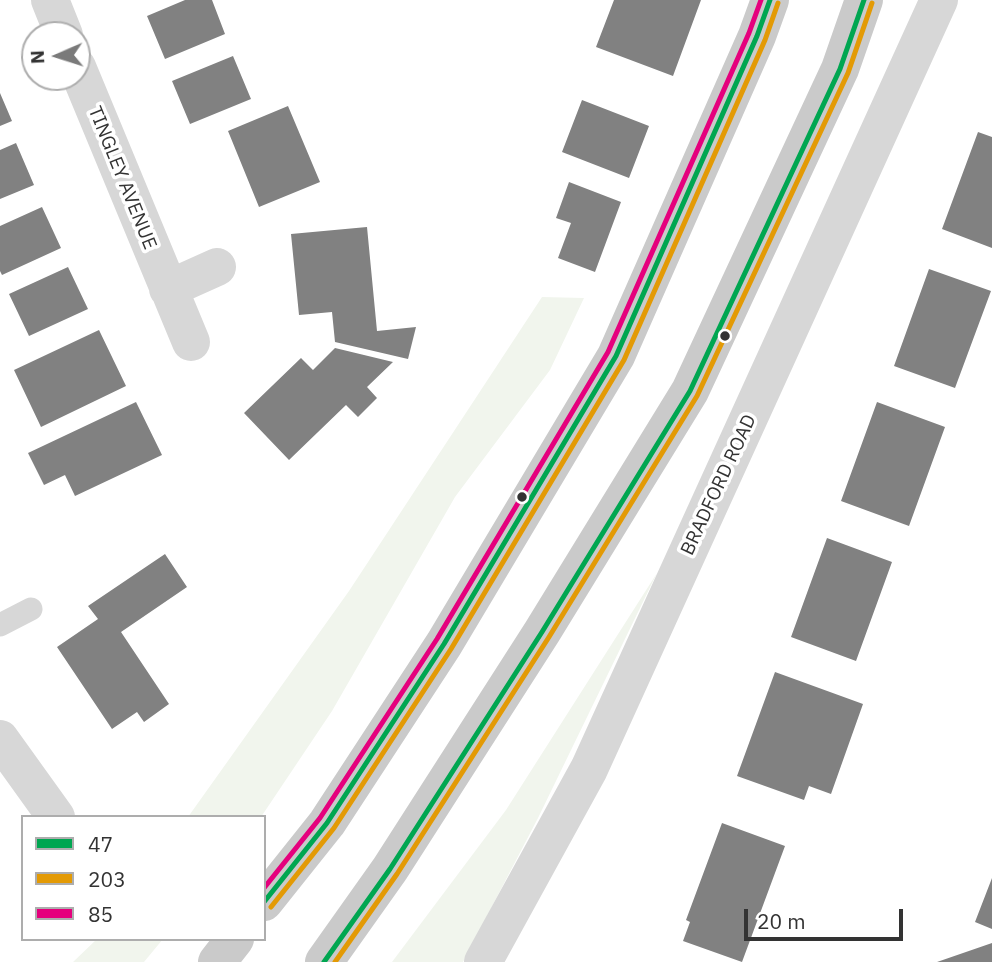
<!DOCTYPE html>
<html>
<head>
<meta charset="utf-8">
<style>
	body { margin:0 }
	#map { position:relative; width:992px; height:962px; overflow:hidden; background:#fff; font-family:"IBM Plex Sans",sans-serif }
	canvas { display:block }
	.legend { position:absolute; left:21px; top:815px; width:245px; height:126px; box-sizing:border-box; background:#fff; border:2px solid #adadad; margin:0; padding:9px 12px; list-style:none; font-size:21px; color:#333 }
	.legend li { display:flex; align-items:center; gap:14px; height:35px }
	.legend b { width:35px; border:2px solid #adadad }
	.north { position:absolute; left:21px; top:21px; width:70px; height:70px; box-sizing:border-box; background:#fff; border:2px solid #adadad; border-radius:50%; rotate:267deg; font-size:19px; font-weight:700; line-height:28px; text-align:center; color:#333 }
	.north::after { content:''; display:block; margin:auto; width:24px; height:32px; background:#7a7a7a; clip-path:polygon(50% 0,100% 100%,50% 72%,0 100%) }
	.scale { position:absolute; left:744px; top:909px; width:159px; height:32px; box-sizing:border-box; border:4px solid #333; border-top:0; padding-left:9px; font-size:21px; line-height:24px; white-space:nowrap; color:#333; -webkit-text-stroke:5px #fff; paint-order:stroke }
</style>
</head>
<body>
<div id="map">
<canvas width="992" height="962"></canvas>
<ul class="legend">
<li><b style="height:9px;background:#00a651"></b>47</li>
<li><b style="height:9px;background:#e39a05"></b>203</li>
<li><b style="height:9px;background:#e5007d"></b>85</li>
</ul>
<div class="north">N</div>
<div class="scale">20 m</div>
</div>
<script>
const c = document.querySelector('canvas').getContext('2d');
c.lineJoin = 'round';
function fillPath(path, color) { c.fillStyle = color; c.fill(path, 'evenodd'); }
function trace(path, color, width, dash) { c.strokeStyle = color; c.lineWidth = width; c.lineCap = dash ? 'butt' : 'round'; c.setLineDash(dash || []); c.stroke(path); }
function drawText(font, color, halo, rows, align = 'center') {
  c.font = font + ' "IBM Plex Sans",sans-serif'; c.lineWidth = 7; c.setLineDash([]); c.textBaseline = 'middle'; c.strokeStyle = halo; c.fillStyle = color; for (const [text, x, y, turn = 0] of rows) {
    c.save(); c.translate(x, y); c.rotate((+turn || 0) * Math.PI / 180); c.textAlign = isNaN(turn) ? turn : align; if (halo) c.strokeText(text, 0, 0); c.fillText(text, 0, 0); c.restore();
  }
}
fillPath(new Path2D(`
	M542,297L584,298L550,370L455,497L332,711L261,817H188L349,591Z
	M657,573L538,818L463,962H392L506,810Z
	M97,939H163L144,962H73Z`), '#f1f5ed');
fillPath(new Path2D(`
	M185,0H212L225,34L165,59L147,16Z
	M614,0H701L673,76L596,47Z
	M233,56L251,99L190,124L172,81Z
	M0,93L12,121L0,126Z
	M582,100L649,126L629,178L562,152Z
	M288,106L320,182L259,207L228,131Z
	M978,132L992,137V248L942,229Z
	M16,143L34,185L0,199V150Z
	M569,182L621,202L595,272L558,258L571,223L556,218Z
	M42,207L61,248L2,275L0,271V226Z
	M367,227L377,331L416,327L408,359L335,342L332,312L299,315L291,234Z
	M68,267L88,309L29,336L9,294Z
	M929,269L991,291L955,388L894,366Z
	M99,330L126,386L41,427L14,370Z
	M335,348L393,362L367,387L377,398L358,417L346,405L289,460L244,413L301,358L313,370Z
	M136,402L162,455L75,496L65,475L44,485L28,453Z
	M877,402L945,427L909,526L841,501Z
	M827,538L892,562L856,661L791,637Z
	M165,554L187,587L121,632L169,704L144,722L137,712L112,729L57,647L98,619L88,606Z
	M775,672L863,704L831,794L809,786L804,800L737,776Z
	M722,823L785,846L742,962L683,941L690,922L686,920Z
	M992,878V929L975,922Z
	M992,943V962H937Z`), '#818181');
trace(new Path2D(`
	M0,625L31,609`), '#d7d7d7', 23);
trace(new Path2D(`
	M50,0L64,35
	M77,67L191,342
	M168,289L217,267
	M0,739L56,817
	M483,962L589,769L939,0`), '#d7d7d7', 38);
trace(new Path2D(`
	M264,902L327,823L444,644L616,356L757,36L770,0
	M217,962L235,939
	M324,962L390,869L542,632L690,391L840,69L864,0`), '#cacaca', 38);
trace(new Path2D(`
	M264,902L327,823L444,644L616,356L757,36L770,0
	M324,962L390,869L542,632L690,391L840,69L864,0`), '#00a651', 5);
trace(new Path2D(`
	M271,907L334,828L451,649L624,360L765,40L778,3
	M335,962L397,874L549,637L697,396L848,73L872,3`), '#e39a05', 5);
trace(new Path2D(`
	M264,888L320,818L437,639L608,352L749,33L761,0`), '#e5007d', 5);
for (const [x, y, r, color] of [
	[725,336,6,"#333"],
	[522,497,6,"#333"]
]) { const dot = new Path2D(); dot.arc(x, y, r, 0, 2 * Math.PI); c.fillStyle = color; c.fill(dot); trace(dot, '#fff', 2.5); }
drawText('19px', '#333', '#fff', [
	["TINGLEY AVENUE",122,178,68],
	["BRADFORD ROAD",719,485,-65]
]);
</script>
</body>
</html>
